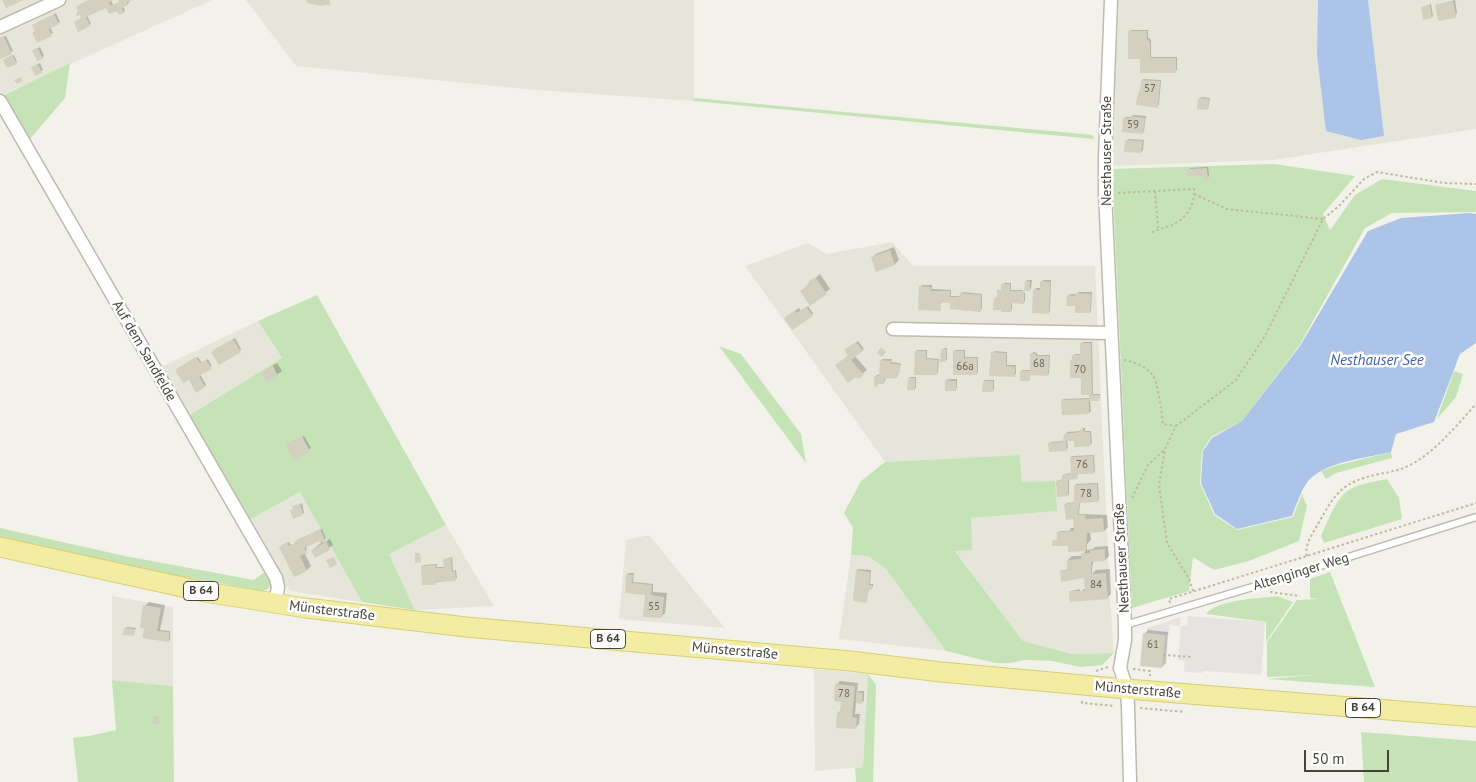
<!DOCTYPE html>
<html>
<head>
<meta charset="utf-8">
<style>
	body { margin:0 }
	#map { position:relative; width:1476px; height:782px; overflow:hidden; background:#f3f2ea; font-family:"PT Sans",sans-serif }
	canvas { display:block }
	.scale { position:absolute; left:1304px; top:750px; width:85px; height:22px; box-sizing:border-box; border:2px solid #464439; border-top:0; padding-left:6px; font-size:15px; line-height:18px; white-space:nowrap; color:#464439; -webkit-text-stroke:4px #fff; paint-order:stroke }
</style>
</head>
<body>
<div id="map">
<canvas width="1476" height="782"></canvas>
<div class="scale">50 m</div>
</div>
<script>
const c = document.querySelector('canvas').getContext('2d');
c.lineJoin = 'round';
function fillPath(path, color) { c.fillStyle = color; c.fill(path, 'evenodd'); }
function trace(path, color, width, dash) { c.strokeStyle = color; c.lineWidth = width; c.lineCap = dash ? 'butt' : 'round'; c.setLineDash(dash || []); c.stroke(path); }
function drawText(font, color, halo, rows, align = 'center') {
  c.font = font + ' "PT Sans",sans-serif'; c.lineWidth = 5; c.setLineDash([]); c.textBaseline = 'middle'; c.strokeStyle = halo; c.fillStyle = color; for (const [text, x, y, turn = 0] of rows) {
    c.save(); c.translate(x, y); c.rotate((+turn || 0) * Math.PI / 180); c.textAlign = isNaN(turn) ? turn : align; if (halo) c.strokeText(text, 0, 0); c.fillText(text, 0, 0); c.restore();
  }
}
fillPath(new Path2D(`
	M0,0H212L0,96Z
	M246,0H694V101L525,89L296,66Z
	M1119,0H1476V129L1273,160L1111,166Z
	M892,242L913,266H1095L1110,597L1114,653L1072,654L1023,641L955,550L971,518L1057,511L1022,482L1020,455L885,462L745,266L808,243L827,254Z
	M258,321L282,358L185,418L157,369Z
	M300,492L362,602L290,591L247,521Z
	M446,525L494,606L415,610L389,554Z
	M649,535L725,628L619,619L626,540Z
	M851,555L868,556L885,568L946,651L839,639Z
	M112,596L173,607V686L112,680Z
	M814,669L868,674L863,767L815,771Z`), '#e6e5d9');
fillPath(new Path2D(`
	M70,63L65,98L29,140L4,95Z
	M694,98L1093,135L1094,139L694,101Z
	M1274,164L1355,176L1323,214L1330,230L1355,195L1382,179L1476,191V212L1392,213L1365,228L1299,346L1242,421L1211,437L1202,451L1200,483L1214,515L1237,530L1293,517L1302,494L1307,506L1299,541L1249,561L1214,570L1193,557L1189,591L1132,608L1112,169Z
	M317,295L446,525L389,554L415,610L362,602L300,492L247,521L185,418L282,358L258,321Z
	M719,346L741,354L801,434L806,463Z
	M1454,371L1463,374L1456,397L1437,419Z
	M1391,452L1392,458L1336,473L1326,479L1321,471L1335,466Z
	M1020,455L1022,482L1055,481L1057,511L971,518L972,550L955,551L1023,641L1072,654L1114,653L1102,665L1081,667L1052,661L1024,660L1011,663H995L946,651L885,568L868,556L851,555L853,528L844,513L861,481L885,462Z
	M1387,479L1399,498L1402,519L1324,543L1321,536C1327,523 1335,501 1346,492C1358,483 1374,482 1387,479Z
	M0,528L125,556L254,580L266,571L272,582L268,589L262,591L90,560L0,539Z
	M1330,572L1375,687L1267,679L1313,675L1267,677V642L1297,600L1319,599L1310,598V579Z
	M1277,596L1293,602L1266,642V622L1206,614C1218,599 1258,599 1277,596Z
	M868,674L876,685L873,782H856L855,768L863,767Z
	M112,680L173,686L174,782H78L73,738L89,736L116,730Z
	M1361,732L1476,741V782H1364Z`), '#c6e3b7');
fillPath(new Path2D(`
	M1188,616L1265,622L1261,675L1203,671L1202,673L1184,672L1185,661L1178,660L1181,626H1187Z
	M1181,617L1180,626L1170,625L1169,635L1147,633V628Z`), '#e5e4e1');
fillPath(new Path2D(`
	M1318,0H1368L1384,136L1361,140L1326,131L1317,55Z
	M1470,213L1476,214V343L1460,354L1434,422L1396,434L1391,452C1367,458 1320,462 1306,484C1300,493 1296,506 1292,516L1237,529L1215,514L1201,483L1203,451L1212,438L1242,421L1300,346L1368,231L1401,218Z`), '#adc4e9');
fillPath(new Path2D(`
	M89,0H111L113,5L120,2L119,0H130L128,4L123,6L125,11L123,12L107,6L87,15L91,24L89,25L75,22L82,18L77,6Z
	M1455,0L1457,13L1454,17L1436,5Z
	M1431,4L1433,16L1432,17L1423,7Z
	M56,13L60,22L50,27L53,33L37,41L33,33L35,32L33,25Z
	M1131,30H1148V37L1151,40V57H1177V70L1175,71L1142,58L1129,32Z
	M6,36L13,51L0,58V38Z
	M40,47L44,56L42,58L35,49Z
	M14,55L17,62L16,63L6,58Z
	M40,63L43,70L41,72L34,66Z
	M1143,79L1161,80L1159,105L1157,106L1138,97Z
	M1201,97L1210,98L1208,109L1200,99Z
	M1133,115L1146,116L1144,131L1143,133L1124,118L1126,117H1131Z
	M1128,139L1144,140L1143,150L1141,152L1127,140Z
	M1208,167L1209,176L1207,178L1205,175L1189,170L1190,168Z
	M894,247L899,260L895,264L877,270L872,258L876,254Z
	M820,274L830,289L810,304L801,291Z
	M1027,280H1032L1031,288L1030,290L1026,282Z
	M1043,280H1051L1050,311L1049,312L1034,290L1036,288H1042Z
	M1004,283H1011V290H1023V294L1025,292V301L1023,302H1012V309L1011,311L995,298L998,297L999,291L1003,289Z
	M922,285H932V289L951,290V296H961L962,292L982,294V309L980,310L951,302L942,301L940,309L920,287Z
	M1078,292H1092L1091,311L1090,312L1076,305L1068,296L1070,294H1077Z
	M808,306L813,313L812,315L790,314L799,308L801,311Z
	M235,338L241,349L240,351L214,350Z
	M858,341L864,349L855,356L867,370L858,377L840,362L849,355L847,349Z
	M1083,342H1092L1093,394H1100L1099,400H1090L1091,411L1089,413L1062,400L1064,399L1090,398L1083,377L1071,361L1075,354H1081V344Z
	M944,348H947V359L945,361L942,350Z
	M917,350H927V358L939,359L938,372L937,374L916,351Z
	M956,350H965V357H978V372L976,374L954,351Z
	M994,351L1007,352V365H1016V374L1014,376L993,353Z
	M1033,352L1037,353V355H1050L1049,373L1048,375L1031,374L1029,380L1022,371L1023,370H1031L1032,354Z
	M198,357L202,363L208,359L212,366L200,374L206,385L197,391L189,378L178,368Z
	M882,359H892L891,362L899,363L901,364L897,377L886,378L884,383H878L877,386L875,376L880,374L881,361Z
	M277,363L282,371L267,381L263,372Z
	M910,377H916V388L914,389L909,379Z
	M948,379H957V388L955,390L946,381Z
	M985,380H994V389L993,391L984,381Z
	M1083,428H1085V431H1091L1092,443L1090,445L1075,439L1067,440L1068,448L1066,450L1050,444L1051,442L1064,441L1067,432L1081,431Z
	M304,436L311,448L295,458L289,443Z
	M1094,455L1095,471L1094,473H1078L1077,478L1069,479V494L1068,495L1057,481L1063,479L1065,474L1072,473L1071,457L1073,456Z
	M1098,483L1099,499L1098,501L1080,502L1079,514L1107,515L1108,527L1104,531L1090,532L1091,540L1087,544V550L1093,549L1095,547L1108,546L1109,556L1105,560L1094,561L1092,566V574L1096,570L1110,569L1111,594L1107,598L1071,591L1080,589V592L1086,588L1085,577L1061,571L1069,569L1068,560L1072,556H1082L1086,550L1069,551V544L1053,541L1059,539L1058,533L1060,531H1069L1071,528H1075L1074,520L1065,504L1067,503L1076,502L1075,486L1076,484Z
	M302,503L304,513L294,517V507Z
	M322,529L326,538L322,543L330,539L333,545L329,548L315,556L312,550L321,543L320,540L306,547L307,550L304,552L311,566L307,570L295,576L282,545L289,542L291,545L296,543L297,540Z
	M452,557L453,571L456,570L457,578L435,583L422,567L424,565L437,564V567H445L444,559Z
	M858,569L871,570L870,584H873V587L869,589L866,601L857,571Z
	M628,573H634L633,582L653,584V592L667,593L665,613L661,617L647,594L627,592V575Z
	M149,602L165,605L160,630L170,631V640L168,641L145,628V606Z
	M127,627L136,628L133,635L126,628Z
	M1148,630L1168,632L1166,663L1162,667L1144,634Z
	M840,681L858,683L857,693L859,691H864V701L862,702H856L855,714H860L859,724L855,728L838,713L842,709L843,701L836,685Z`), '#0003');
fillPath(new Path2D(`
	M2,0H24L6,8Z
	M89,0H114L109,2L111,6L119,2L118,0H133L127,2L128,5L122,8L124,13L119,15L117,11L109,14L106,8L86,17L90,26L78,32L74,22L81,18L80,15L77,16L76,13L78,12L76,6Z
	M307,0H330V5H323V6L307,3Z
	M1453,1L1456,16L1455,18L1440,21L1438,20L1435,5Z
	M1430,5L1432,18L1423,20L1421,7Z
	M54,14L59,24L49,29L52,36L37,43L32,33L35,32L32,25Z
	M1128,31H1147V39L1150,42V58H1176V73H1140V59H1128Z
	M4,37L12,54L0,59V38Z
	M38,48L43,59L37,61L32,50Z
	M12,55L17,64L7,68L3,60Z
	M38,64L42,73L35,76L31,67Z
	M21,77L23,81L17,84L14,80Z
	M1141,80L1160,81L1158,108L1136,105L1137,97H1139Z
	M1198,98L1209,99L1208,110L1197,109Z
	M1130,116L1145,118L1143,134L1122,132L1123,118H1130Z
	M1125,140L1143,141L1141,153L1124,152Z
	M1207,168L1208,179L1204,180L1203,176L1188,177L1187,169Z
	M890,250L895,265L876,272L871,257Z
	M815,277L827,294L810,306L800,291L810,284L808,282Z
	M1025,281H1030V291H1024Z
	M1040,281L1050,282L1049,314L1032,313L1033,289L1040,290Z
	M1001,284H1010V291H1024V304L1011,303V312H1001V310H993L994,298H997V290H1001Z
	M919,286L931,287V291H950V297H959L960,293L981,295V312L950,309V303L941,302V311L918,310Z
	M1075,293L1091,294L1090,313H1075V306H1066L1067,295L1075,296Z
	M806,307L813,316L792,330L784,318L795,310L796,313Z
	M233,339L241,352L219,365L211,352Z
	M856,342L863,351L851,360L864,375L858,379L856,377L848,383L835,365L848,356L844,350Z
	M1080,343H1091L1092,395H1099V401H1089V414L1062,415L1061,400L1089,399V395H1081V378H1070V361H1072V355H1080Z
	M881,347L886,352L882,357L877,353Z
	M941,349H946V362H940Z
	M915,351H926V359L938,360L937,375H914Z
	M953,351H964V358H977V375H953Z
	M991,352L1006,353V366L1015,367V377L989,376Z
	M1030,353L1036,354V356H1049L1048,376L1030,375V381H1020V371H1030Z
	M196,357L200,363L206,360L212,369L199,376L205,387L196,393L189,380L183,383L175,370Z
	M880,360L891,361L890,364H898L900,366V373H897V378L884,379V384H877V387H874V376H879Z
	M273,366L278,376L267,383L261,372Z
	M908,378H915V390H907Z
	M945,380L956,381V391H945Z
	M983,381H993V392H982Z
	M1080,429H1083L1084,432H1090L1091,446L1074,447V441H1066L1067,451L1049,452L1048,443L1063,442L1064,434L1080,432Z
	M302,436L310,451L294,460L286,445Z
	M1093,456L1094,474H1077V479L1068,480V496L1057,497L1056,481L1062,480V475L1071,474L1070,457Z
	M1097,484L1098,502L1079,503L1078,515H1085L1086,519L1103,518L1104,532L1087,533L1086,551L1068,552V546H1052V541L1057,540V532L1074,531L1073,519L1066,520L1064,504L1074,503V485Z
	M300,504L303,515L293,519L290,510L293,509L292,506Z
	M320,529L325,541L320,543L319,541L304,548L307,553L300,556L307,571L294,577L279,547L287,542L289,546L295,543L294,542Z
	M326,542L330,550L315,558L311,550Z
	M1105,549V561L1091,562V574L1106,573L1108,599L1070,602L1069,591H1085L1084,578L1061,582L1060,570L1074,569H1067V560L1081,559V553H1090V550Z
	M415,553H420L421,562L415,563Z
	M334,557L337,564L330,568L326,560Z
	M451,558L452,572L455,571L456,581L435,582V585H422L421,566L436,565V568H444L443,559Z
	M856,570L870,572L869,585H872V590H868L867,603L853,601Z
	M626,574L633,575L632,583L652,585L651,595L664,597L662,618L643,617L645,595L625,593Z
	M143,605L161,608L157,631L169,632V642L142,638L144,628H140Z
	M124,628L135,629L134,636L123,635Z
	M1143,633L1165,635L1162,668L1140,666Z
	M835,684L855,686L852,717L857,718L856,729L836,728L837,712L840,713L841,702L834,701Z
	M856,692L863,693L862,704L856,703Z
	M153,716H159L160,724H153Z`), '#d4d0c0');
const service = new Path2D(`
	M1125,625L1266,583L1476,517`);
const minor = new Path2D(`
	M1111,0L1105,158V193L1125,625V640L1120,668L1127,689L1128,707L1130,782
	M0,27L59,0
	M0,101L276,578L278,587L275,603
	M893,329L1111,333`);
const primary = new Path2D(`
	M0,547L205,592L306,608L466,627L850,661L941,672L1127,689L1476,717`);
trace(service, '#bebbad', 9);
trace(minor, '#bebbad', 15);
trace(primary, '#d7ce74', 21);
trace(new Path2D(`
	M1155,191L1158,228
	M1118,193L1194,189C1195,203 1188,216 1176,223C1167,228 1158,228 1150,234
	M1194,194L1227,209L1323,219
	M1124,360C1134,362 1145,366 1152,374C1158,381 1162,414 1163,424L1176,426
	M1132,498L1148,465L1165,449
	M1307,556C1304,545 1313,533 1318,524C1336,492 1342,482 1379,474C1390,472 1402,470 1412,464C1437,450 1457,425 1476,404
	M1193,591L1189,579L1167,543L1159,485L1165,449L1176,426L1236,380L1265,336L1323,219L1339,206L1364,179L1377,172L1444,183L1476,184
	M1270,592L1300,596
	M1170,603L1169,599L1476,503
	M1163,655L1192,657
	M1133,669L1150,671V676
	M1096,671L1108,667
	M1082,701V703L1115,706
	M1140,708L1185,712`), '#bebaa0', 2, [2.5, 2.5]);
trace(service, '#fff', 6);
trace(minor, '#fff', 12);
trace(primary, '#f3eda3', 19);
drawText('11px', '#6a675b', null, [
	["57",1150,89],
	["59",1133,125],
	["68",1039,364],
	["66a",965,367],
	["70",1080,370],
	["76",1082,465],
	["78",1086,494],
	["84",1096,585],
	["55",654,607],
	["61",1153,645],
	["78",844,694]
]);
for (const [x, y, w] of [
	[201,591,35],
	[608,639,35],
	[1363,708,35]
]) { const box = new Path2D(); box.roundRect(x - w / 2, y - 9.5, w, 19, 4); c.fillStyle = '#fff'; c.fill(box); trace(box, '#464439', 1); }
drawText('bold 12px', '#464439', null, [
	["B 64",201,591],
	["B 64",608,639],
	["B 64",1363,708]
]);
drawText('14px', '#464439', '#fff', [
	["Nesthauser Straße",1107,151,-90],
	["Auf dem Sandfelde",144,351,60],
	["Nesthauser Straße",1122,558,-93],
	["Altenginger Weg",1301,572,-17],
	["Münsterstraße",332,611,7],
	["Münsterstraße",735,651,5],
	["Münsterstraße",1138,690,5]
]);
drawText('italic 15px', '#3d64a7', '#fff', [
	["Nesthauser See",1377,361]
]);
</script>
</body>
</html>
